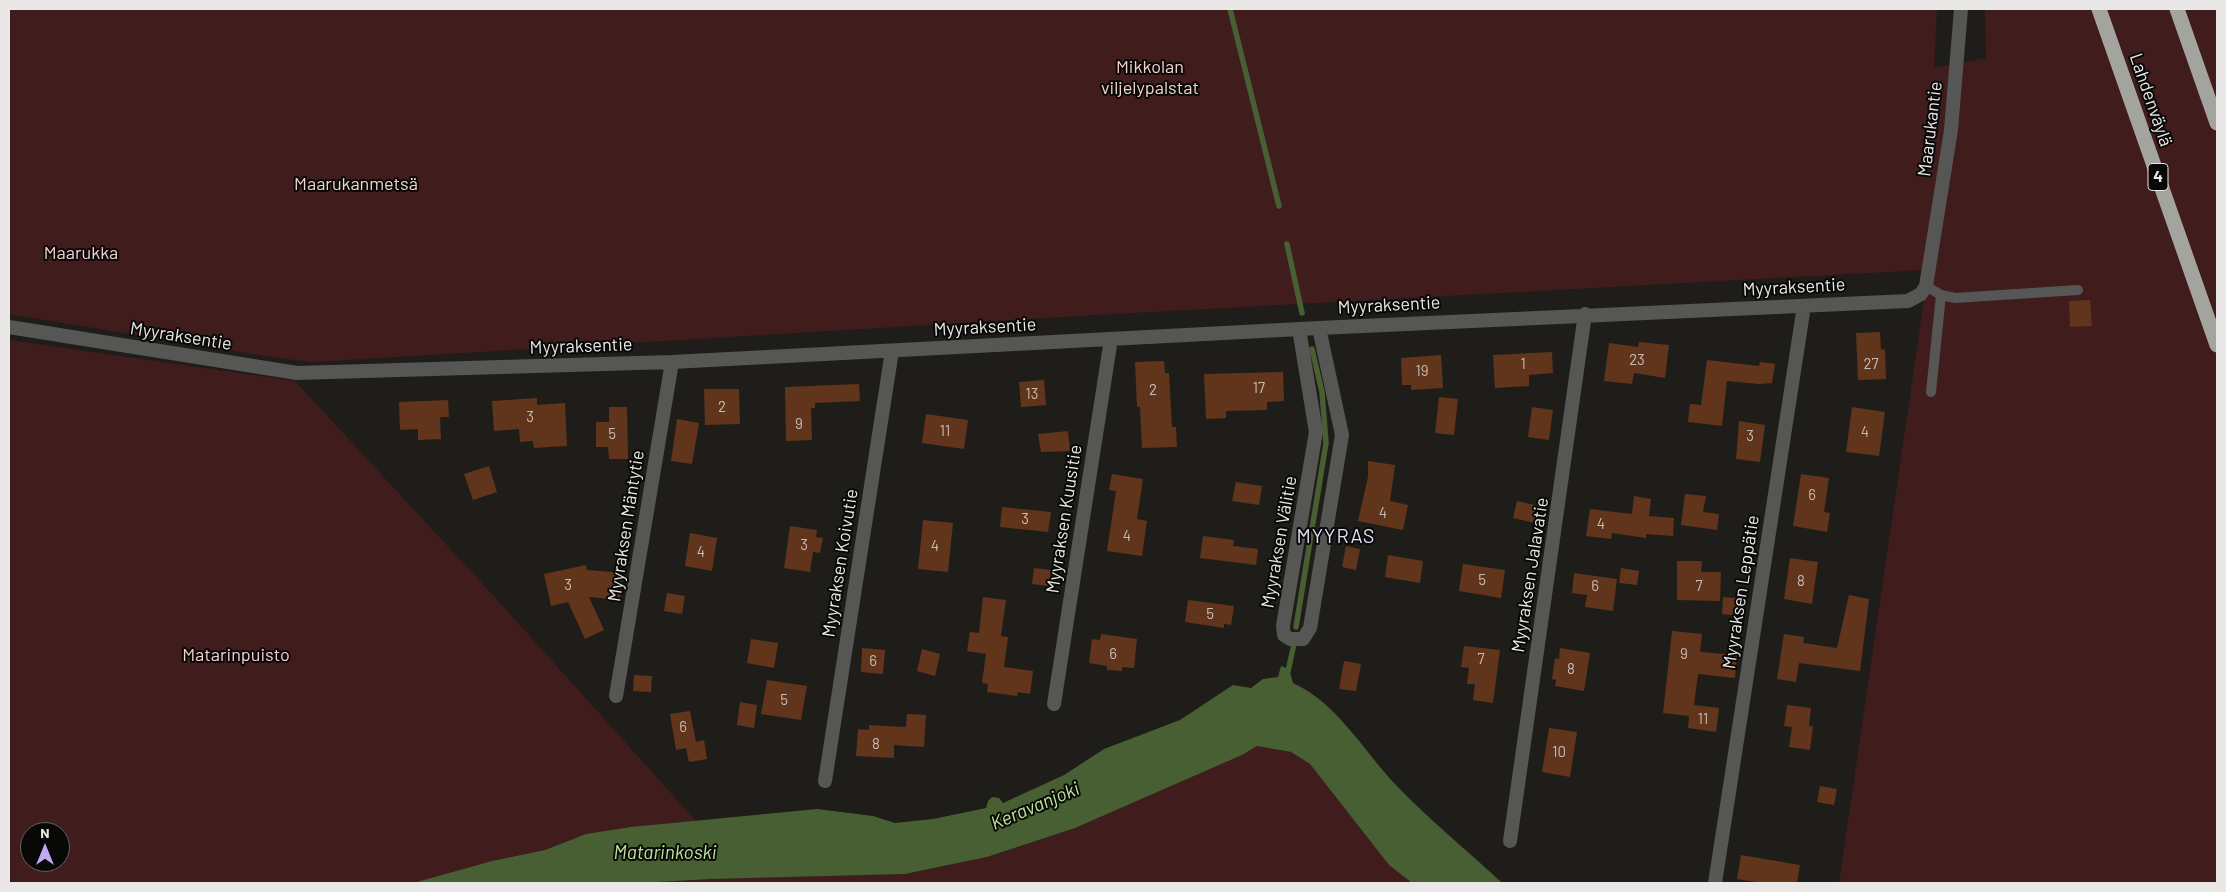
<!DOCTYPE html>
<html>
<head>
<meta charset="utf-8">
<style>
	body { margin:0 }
	#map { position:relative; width:2226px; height:892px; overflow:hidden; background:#1f1d1a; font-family:Barlow,sans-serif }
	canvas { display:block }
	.frame { position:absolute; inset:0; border:10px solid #eae8e6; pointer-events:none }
	.north { position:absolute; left:20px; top:822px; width:50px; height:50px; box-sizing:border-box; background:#080806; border:1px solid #626260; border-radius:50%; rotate:0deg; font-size:14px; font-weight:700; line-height:20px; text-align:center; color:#eae8e6 }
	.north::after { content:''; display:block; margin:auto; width:18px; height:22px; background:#c1a8f3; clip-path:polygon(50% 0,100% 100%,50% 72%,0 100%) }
</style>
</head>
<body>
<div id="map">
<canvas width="2226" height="892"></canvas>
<div class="frame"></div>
<div class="north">N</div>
</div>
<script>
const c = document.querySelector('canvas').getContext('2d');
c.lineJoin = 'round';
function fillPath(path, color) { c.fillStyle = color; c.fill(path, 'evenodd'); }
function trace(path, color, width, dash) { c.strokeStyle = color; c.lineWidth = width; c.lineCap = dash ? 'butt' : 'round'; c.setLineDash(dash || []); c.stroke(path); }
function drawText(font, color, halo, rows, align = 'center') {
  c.font = font + ' Barlow,sans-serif'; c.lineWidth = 4; c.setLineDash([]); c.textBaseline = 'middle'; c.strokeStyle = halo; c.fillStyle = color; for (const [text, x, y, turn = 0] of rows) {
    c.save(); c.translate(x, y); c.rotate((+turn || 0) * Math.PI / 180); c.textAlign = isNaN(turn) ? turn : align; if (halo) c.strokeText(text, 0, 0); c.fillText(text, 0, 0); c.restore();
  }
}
fillPath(new Path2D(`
	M9,9H1937L1934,68L1986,58L1985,9H2217V883H1839L1926,286L1924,270L1095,315L313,362L277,358L9,314Z
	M9,340L295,381L492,594L696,821L586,834L545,850L492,861L413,883H9ZM30,832H60V862H30Z
	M1257,746L1291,752L1310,764L1389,865L1412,883H639L712,879L905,874L987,857L1075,828L1242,755Z`), '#401c1c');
fillPath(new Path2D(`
	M1281,666L1289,669L1293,683C1336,702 1363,750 1395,784C1428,819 1467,850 1502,883H1412L1389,865L1310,764L1291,752L1257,746L1242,755L1075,828L987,857L905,874L712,879L639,883H413L492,861L545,850L586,834L631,827L817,809L873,816L895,823L933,819L986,808L988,801L992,797L999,798L1003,803L1064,775L1104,749L1180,720L1233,685L1251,688L1263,679L1278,677Z`), '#475f32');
trace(new Path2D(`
	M1230,9L1279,206
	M1287,244L1302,313
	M1296,627L1326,443L1322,392L1312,349
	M1287,676L1294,644`), '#475f32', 5.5);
fillPath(new Path2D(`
	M2090,300L2092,326L2070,327L2069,301Z
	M1880,332L1881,350L1885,349L1886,379L1858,380L1856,333Z
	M1639,342L1669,345L1665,378L1634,373L1632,384L1604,381L1609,343L1638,347Z
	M1552,352L1553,373L1529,375V386L1495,388L1493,355Z
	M1441,355L1443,388L1411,390V385H1402L1401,358Z
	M1707,360L1759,366L1760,362L1775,364L1772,383L1759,384L1727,381L1722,426L1688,422L1690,404L1701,405Z
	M1164,361L1165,373H1169L1172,427H1176L1177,447L1142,448L1140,407H1137L1135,362Z
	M1283,372L1284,401L1267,402V410L1226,411V418L1206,419L1204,374Z
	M1044,380L1046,405L1021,407L1019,382Z
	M859,384L860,401L815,403V408H811L812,440L786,441L785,387Z
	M704,389H739L740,424L705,425Z
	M1439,397L1458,399L1454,435L1435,433Z
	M537,398V405L565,403L567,446L534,448L533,441L520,442L519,429L494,431L492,401Z
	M448,400L449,417H440L441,439L418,440V429L400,430L399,402Z
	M609,407H627L628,459H609L608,447H596V422H609Z
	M1532,407L1553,410L1549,440L1528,437Z
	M1852,407L1885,412L1879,456L1846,452Z
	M926,414L968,420L964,449L922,443Z
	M677,419L699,423L692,464L671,461Z
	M1739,421L1765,425L1760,462L1736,459Z
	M1068,431L1070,451L1041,452L1038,434Z
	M1368,461L1395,465L1390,501L1408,505L1403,530L1358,521L1368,477Z
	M489,466L497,492L473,500L464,474Z
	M1112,474L1143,479L1137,519L1147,521L1142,556L1107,551L1116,491L1109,490Z
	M1801,474L1829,478L1824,512L1830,513L1827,532L1793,526Z
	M1236,482L1262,486L1259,505L1232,501Z
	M1685,494L1706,496L1703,512L1719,514L1717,530L1681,525Z
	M1634,496L1651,499L1649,516L1674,518L1673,536L1646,534V538L1612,533L1611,539L1586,536L1590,509L1632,514Z
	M1517,501L1539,506L1535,523L1513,518Z
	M1002,507L1051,512L1048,532L1000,527Z
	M923,520L953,523L948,572L918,569Z
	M790,526L817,530L816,537L823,538L820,553L813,552L810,572L784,568Z
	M690,533L717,538L712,571L685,566Z
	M1203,536L1234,540L1233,546L1258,549L1256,565L1200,558Z
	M1346,546L1360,549L1356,570L1342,567Z
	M1388,555L1423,561L1420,583L1385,577Z
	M1790,558L1818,562L1812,604L1784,599Z
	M1677,561H1702L1701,572H1721L1720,601L1677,600Z
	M1463,564L1505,570L1501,598L1459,591Z
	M586,565L587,570L623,573L620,600L589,597L604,630L585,639L568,602L551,606L544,574Z
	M1034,568L1051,570L1049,586L1032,584Z
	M1621,568L1639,571L1637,585L1619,583Z
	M1574,573L1617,579L1613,611L1585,607L1587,595L1572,593Z
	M667,593L685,596L682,614L664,611Z
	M1849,595L1869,599L1860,671L1799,663L1796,682L1777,679L1784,634L1804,637L1803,643L1837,648Z
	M983,597L1006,600L1001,636L1008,637L1004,667L1033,671L1030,694L1018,692L1017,696L987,692L988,684L982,683L986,654L967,651L970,632L979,633Z
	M1723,597L1743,599L1742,616L1722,614Z
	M1188,600L1234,606L1231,625L1224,624V628L1185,622Z
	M1672,631L1702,634L1700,652L1737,655L1735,678L1698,674L1694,705L1719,708L1716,732L1688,728L1689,716L1663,713Z
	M1101,634L1137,639L1134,668L1122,667V671L1107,670V666L1089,663L1092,639L1100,640Z
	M751,639L778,643L774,668L747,663Z
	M1464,646L1500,650L1493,703L1473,700L1475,684H1467L1469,668L1461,667Z
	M862,648L885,650L883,674L861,672Z
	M1560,648L1590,653L1584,691L1555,686L1556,680L1552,679L1555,658L1559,659Z
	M922,649L940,654L935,676L917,671Z
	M1344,661L1361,664L1356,691L1339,689Z
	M634,675L652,676L651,692L633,691Z
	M767,680L807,686L801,720L761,714Z
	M740,702L757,705L754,728L737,725Z
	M1787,705L1811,708L1809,726H1813L1810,750L1789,747L1792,727L1784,726Z
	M690,711L696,742L704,740L707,759L689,762L686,748L676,750L670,714Z
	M907,714L926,715L924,747L894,745V758L856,756L858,729L869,730V725L906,727Z
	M1549,728L1577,732L1570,777L1542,772Z
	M1820,786L1837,789L1834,805L1817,802Z
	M1741,855L1800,865L1797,883H1763L1737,879Z`), '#61351b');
trace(new Path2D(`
	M1926,286L1941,295L1955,298L2078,290
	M1931,392L1941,295`), '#565654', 10);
trace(new Path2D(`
	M9,327L297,373L672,362L1319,328L1908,301L1921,294L1926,286L1951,130L1961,9
	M1299,329L1316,432L1283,626L1284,635L1290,639H1303L1310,628L1342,435L1319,328
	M616,696L672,362
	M1054,704L1111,339
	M825,781L892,351
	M1510,841L1585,314
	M1715,883L1804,306`), '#565654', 14);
trace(new Path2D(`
	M2099,9L2217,345
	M2177,9L2217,123`), '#a4a49f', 15);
drawText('15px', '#c8bbb3', null, [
	["23",1637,360],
	["1",1523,364],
	["27",1871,364],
	["19",1422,371],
	["17",1259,388],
	["2",1153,390],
	["13",1032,394],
	["2",722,407],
	["3",530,417],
	["9",799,424],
	["11",945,431],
	["4",1865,432],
	["5",612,434],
	["3",1750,436],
	["6",1812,495],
	["4",1383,513],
	["3",1025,519],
	["4",1601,524],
	["4",1127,536],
	["3",804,545],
	["4",935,546],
	["4",701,552],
	["5",1482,580],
	["8",1801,581],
	["3",568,585],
	["6",1595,586],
	["7",1699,586],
	["5",1210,614],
	["6",1113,654],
	["9",1684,654],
	["7",1481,659],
	["6",873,661],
	["8",1571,669],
	["5",784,700],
	["11",1703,719],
	["6",683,727],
	["8",876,744],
	["10",1559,752]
]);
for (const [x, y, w] of [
	[2158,177,20]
]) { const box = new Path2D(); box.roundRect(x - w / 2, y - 13.5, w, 27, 4); c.fillStyle = '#080806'; c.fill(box); trace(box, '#eae8e6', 1); }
drawText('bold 16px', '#eae8e6', null, [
	["4",2158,177]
]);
drawText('18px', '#f5d0ce', '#080806', [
	["Mikkolan",1150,67],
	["viljelypalstat",1150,88],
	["Maarukanmetsä",356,184],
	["Maarukka",81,253],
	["Matarinpuisto",236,655]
]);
drawText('18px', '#eae8e6', '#080806', [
	["Lahdenväylä",2151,100,71],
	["Maarukantie",1930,129,-83],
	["Myyraksentie",1794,287,-3],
	["Myyraksentie",1389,305,-3],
	["Myyraksentie",985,327,-3],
	["Myyraksentie",181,336,9],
	["Myyraksentie",581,346,-2],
	["Myyraksen Kuusitie",1064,519,-81],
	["Myyraksen Mäntytie",626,526,-81],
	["Myyraksen Välitie",1279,542,-80],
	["Myyraksen Koivutie",840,563,-81],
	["Myyraksen Jalavatie",1530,575,-81],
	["Myyraksen Leppätie",1741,592,-81]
]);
drawText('italic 19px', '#bee59d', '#080806', [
	["Keravanjoki",1035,806,-23],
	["Matarinkoski",665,853]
]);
c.letterSpacing = '1px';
drawText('20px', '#e5dcf9', '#080806', [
	["MYYRAS",1336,536]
]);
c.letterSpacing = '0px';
</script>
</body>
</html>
